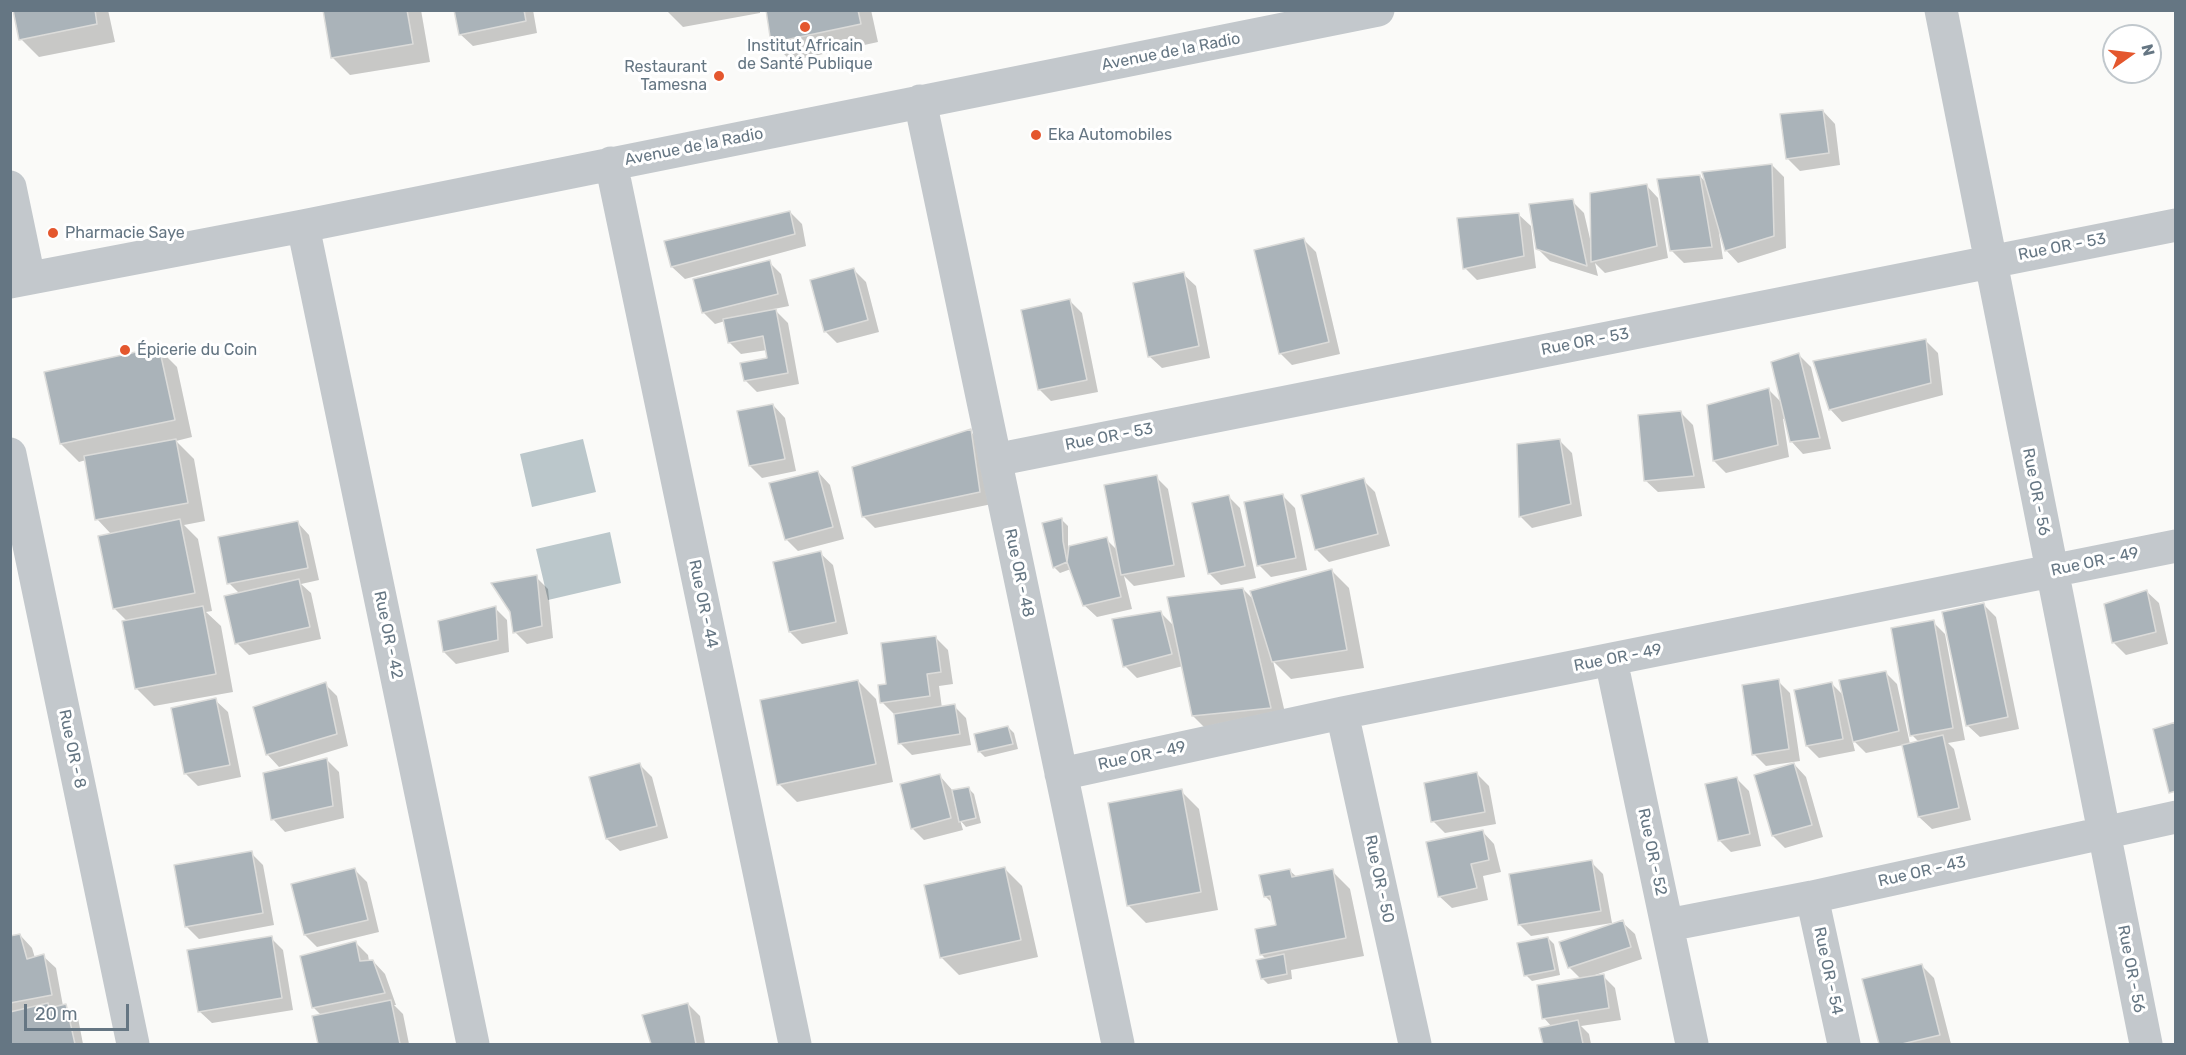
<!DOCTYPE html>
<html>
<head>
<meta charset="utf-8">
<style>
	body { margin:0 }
	#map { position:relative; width:2186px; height:1055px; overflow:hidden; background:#fafaf8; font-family:Rubik,sans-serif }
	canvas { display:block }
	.frame { position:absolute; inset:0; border:12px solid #657683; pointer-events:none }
	.north { position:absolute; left:2102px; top:24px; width:60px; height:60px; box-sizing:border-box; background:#fff; border:2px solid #c1c8cd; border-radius:50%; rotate:76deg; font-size:16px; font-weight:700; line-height:24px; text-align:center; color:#657683 }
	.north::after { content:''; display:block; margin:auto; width:21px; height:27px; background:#e4572e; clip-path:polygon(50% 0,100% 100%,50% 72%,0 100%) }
	.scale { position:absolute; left:24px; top:1004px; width:105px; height:27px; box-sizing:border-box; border:3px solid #657683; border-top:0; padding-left:8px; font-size:18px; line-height:21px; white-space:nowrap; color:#657683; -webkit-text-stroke:4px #fff; paint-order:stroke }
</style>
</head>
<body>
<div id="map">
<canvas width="2186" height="1055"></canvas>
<div class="frame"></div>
<div class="north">N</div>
<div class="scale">20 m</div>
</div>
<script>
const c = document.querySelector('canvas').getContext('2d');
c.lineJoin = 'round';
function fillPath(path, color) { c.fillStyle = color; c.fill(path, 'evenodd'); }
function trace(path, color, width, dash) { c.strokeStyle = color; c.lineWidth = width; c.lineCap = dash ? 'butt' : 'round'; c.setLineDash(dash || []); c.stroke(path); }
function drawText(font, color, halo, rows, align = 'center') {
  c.font = font + ' Rubik,sans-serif'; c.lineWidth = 6; c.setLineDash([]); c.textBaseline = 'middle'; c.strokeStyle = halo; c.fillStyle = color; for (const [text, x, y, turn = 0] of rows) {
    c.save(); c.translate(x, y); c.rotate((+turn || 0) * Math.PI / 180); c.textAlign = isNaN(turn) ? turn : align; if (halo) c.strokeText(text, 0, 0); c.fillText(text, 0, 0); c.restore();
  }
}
fillPath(new Path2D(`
	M583,439L596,492L532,507L520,454Z
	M610,532L621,583L548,600L536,549Z`), '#bbc7cb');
fillPath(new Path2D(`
	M15,10H108L115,42L39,57L21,39Z
	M324,10H421L430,62L350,75L332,57Z
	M456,10H533L537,33L473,46L460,34Z
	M666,10H760V13L683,27Z
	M767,10H871L878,42L791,61L773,43Z
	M1823,111L1835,124L1840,165L1800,171L1788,159Z
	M1772,165L1784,177L1786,248L1738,263L1726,250L1721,232L1719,233L1723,259L1684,263L1672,251L1700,176L1707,184Z
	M1646,185L1658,198L1668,258L1605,273L1595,263L1598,276L1550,261L1537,248L1572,201L1584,213L1591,243L1592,242Z
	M790,212L802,224L806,246L685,279L672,267Z
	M1518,214L1531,226L1536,268L1477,280L1465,268Z
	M1304,240L1316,252L1340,354L1292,365L1280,353Z
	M769,262L781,274L789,306L774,309L788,323L799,384L757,392L745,380L769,359L767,350L741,354L729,342L725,321L715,324L703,312Z
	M854,270L866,282L879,332L837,343L825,331Z
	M1183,274L1196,286L1210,358L1162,368L1149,356Z
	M1070,301L1082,313L1098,392L1051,401L1039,389Z
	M1926,341L1938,353L1943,395L1842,422L1830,409Z
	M159,349L177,367L192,437L176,441L194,459L205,521L184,525L198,539L212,611L206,612L221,626L233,692L154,706L136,688L128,622L114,608L112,535L97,519L86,460L79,462L61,444Z
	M1799,355L1811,367L1831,449L1803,454L1791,441L1786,418L1783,419L1789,457L1726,473L1714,461L1769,390L1782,403Z
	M773,405L785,418L796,471L762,478L750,466Z
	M1681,413L1693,425L1705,488L1658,492L1645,480Z
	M970,431L982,443L992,504L875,528L863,516Z
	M1560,441L1572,453L1582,516L1532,528L1520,516Z
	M818,472L830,485L844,539L798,551L786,539Z
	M1156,477L1168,489L1185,577L1134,586L1124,576L1132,609L1097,617L1084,605L1071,569L1060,573L1054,567L1062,520L1068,526V548L1106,539L1118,551Z
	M1363,480L1375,492L1390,546L1329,562L1317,550L1303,496Z
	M1228,496L1240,508L1256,578L1221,585L1209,573Z
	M1283,496L1295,508L1307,570L1271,577L1259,565Z
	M297,522L309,535L319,580L301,584L311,593L321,639L249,655L237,643L240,594L229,583Z
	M820,553L833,565L848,634L802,644L790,632Z
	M1331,570L1349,588L1364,668L1291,679L1273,661L1288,726L1211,734L1193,716L1183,666L1137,678L1125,666L1160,612L1175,627L1243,589L1255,601Z
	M536,577L548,589L553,638L527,644L515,632Z
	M2146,591L2159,603L2168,644L2126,655L2114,643L2105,605Z
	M1984,605L1996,617L2019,729L1980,737L1967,725Z
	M495,608L507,620L509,652L456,664L444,652Z
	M1933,622L1945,634L1965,740L1948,743L1954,749L1971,820L1932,829L1919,817L1903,745L1866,753L1852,739L1855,751L1819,758L1807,746L1832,684L1845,697L1885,672L1897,684L1910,744L1919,742L1912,735Z
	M936,638L948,650L953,684L939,686L942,708L954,706L966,718L971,745L912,755L900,743L894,714L882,702L888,685Z
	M858,681L876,699L893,782L797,802L779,784Z
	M1778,681L1790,693L1800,761L1766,766L1754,754Z
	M325,684L337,696L348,746L279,767L267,754Z
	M215,700L228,712L241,777L198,786L186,774Z
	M1008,727L1014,733L1018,749L985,757L979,751Z
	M327,760L339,772L344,818L285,832L273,819Z
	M1794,764L1806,777L1823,837L1785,848L1773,836Z
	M640,765L652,777L668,838L620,851L607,839Z
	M1477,774L1489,786L1496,824L1445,833L1433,821Z
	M940,776L953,791L968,788L974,794L981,823L966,827L960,820L963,830L924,840L912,828Z
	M1737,779L1749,791L1761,846L1731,852L1719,840Z
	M1181,791L1199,809L1218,910L1146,923L1128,905Z
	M1482,831L1494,844L1501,872L1483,876L1488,900L1452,908L1439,896Z
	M251,853L263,865L274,925L199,939L187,927Z
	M1591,862L1603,874L1612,923L1531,936L1519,924Z
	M1004,868L1022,886L1038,957L959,975L941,957Z
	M355,870L367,882L379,932L317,947L305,935Z
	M1290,871L1297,877L1332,871L1350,889L1364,956L1291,970L1292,979L1268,984L1262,978L1266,959L1261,954L1278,926L1274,905L1265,896Z
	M1622,922L1635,934L1642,959L1595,975V977L1603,976L1615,988L1621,1020L1581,1026L1589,1034L1591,1044H1544L1541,1029L1552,1027L1544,1018L1581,979L1569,967Z
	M20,935L32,948L35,958L43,956L56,968L63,1006H65L78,1018L83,1044H10V937Z
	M271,938L283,950L293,1010L212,1023L199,1011Z
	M1548,938L1554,944L1560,975L1532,981L1526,975Z
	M356,943L368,955L369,961H373L385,974L396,1005H394L403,1014L409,1044H320L314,1017L322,1016L314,1008Z
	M1922,966L1934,978L1951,1044H1880L1864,980Z
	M688,1004L700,1016L705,1044H652L644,1016Z`), '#0003');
const building = new Path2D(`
	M13,10H95L97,24L19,40Z
	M323,10H407L413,44L331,58Z
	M454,10H524L526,21L459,35Z
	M766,10H858L861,24L771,43Z
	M1823,110L1829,153L1786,159L1780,114Z
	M1772,164L1774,236L1725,251L1702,172Z
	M1700,175L1712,247L1670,251L1657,179Z
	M1647,184L1657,246L1591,262L1590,193Z
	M1573,199L1587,266L1536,249L1529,204Z
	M790,211L795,234L671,267L664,241Z
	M1519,213L1524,256L1463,269L1457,218Z
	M1304,238L1329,342L1279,354L1254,250Z
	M770,260L778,294L702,313L693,279Z
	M854,268L868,320L824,332L810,280Z
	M1184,272L1199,346L1148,357L1133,283Z
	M1070,299L1087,380L1038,390L1021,310Z
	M776,309L788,373L744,381L740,363L767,358L763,336L728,343L723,319Z
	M1926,339L1931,383L1829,410L1813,361Z
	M159,347L175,420L60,444L44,372Z
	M1799,353L1820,438L1790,442L1771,362Z
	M1769,388L1778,445L1713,461L1707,405Z
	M773,404L785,459L749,466L737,411Z
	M1681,411L1694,476L1644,481L1638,415Z
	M971,429L980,492L862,517L852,467Z
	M176,439L188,503L95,520L84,456Z
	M1560,439L1571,504L1519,517L1517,444Z
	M818,471L833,527L785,540L769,483Z
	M1157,475L1174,565L1121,575L1104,485Z
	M1364,478L1378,534L1315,550L1301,495Z
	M1283,494L1296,558L1257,566L1244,502Z
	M1229,495L1245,566L1208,574L1192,503Z
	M1062,518L1063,541L1067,562L1053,568L1042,523Z
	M180,519L195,593L113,609L98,536Z
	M298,521L308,568L227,584L218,537Z
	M1107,537L1121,597L1083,606L1067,562L1069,546Z
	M821,551L836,622L789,632L773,562Z
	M1332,569L1347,650L1272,662L1250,591Z
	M537,575L542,626L513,633L510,612L491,583Z
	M299,579L310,627L235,644L224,596Z
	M1243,588L1271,708L1192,716L1167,597Z
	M2147,590L2156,632L2112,643L2104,604Z
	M1984,603L2008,717L1966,726L1942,612Z
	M203,606L216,674L135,689L122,621Z
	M496,606L498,640L443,652L438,621Z
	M1161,611L1172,654L1123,667L1112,619Z
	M1934,620L1953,728L1910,736L1891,628Z
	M936,636L941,672L927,674L930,696L880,703L878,685L886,684L881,643Z
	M1886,671L1899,731L1853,742L1839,680Z
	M1779,679L1789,749L1752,755L1742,685Z
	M858,680L876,764L777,785L760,700Z
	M326,682L337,734L266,755L253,707Z
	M1832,682L1843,739L1806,746L1794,690Z
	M216,698L230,765L184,774L171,708Z
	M955,704L960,734L898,744L894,714Z
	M2176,722V791L2169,793L2153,729Z
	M1008,726L1013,744L978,752L974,734Z
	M1943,735L1959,808L1918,817L1902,745Z
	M327,758L333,806L271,820L263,773Z
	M640,763L657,826L606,839L589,777Z
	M1794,763L1812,825L1772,836L1754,775Z
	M1477,772L1485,812L1431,822L1424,783Z
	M940,774L951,818L911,829L900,784Z
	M1737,777L1750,834L1718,841L1705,784Z
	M969,787L976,818L959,822L952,790Z
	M1182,789L1201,892L1127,906L1108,803Z
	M1483,830L1489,860L1471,864L1477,888L1438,897L1426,842Z
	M252,851L263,913L185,927L174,865Z
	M1592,860L1601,911L1518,925L1509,874Z
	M1005,867L1021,940L940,958L924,885Z
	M355,868L368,920L304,935L291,884Z
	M1290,869L1292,877L1333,869L1346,938L1260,955L1255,929L1276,925L1270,896L1264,897L1259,875Z
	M1623,920L1631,947L1568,968L1559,942Z
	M20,934L27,959L44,954L52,995L10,1003V936Z
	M272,936L282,998L198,1012L187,950Z
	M1548,937L1555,970L1524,976L1517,943Z
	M356,941L360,961L373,960L385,993L312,1008L300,956Z
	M1284,954L1287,974L1261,979L1256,960Z
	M1922,964L1940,1035L1902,1044H1879L1862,979Z
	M1604,974L1609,1008L1542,1019L1537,985Z
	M391,1000L400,1044H318L312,1016Z
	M48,1003L49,1008L66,1004L75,1044H10V1012Z
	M688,1003L696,1044H651L642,1015Z
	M1578,1020L1583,1044H1543L1539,1028Z`);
fillPath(building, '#aab3b9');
trace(building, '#dcdcda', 1.5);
trace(new Path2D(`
	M1941,10L2146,1044
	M920,101L1118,1044
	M611,163L795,1044
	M10,187L29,278
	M303,226L473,1044
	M10,282L303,226L1378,10
	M10,454L133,1044
	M995,460L2176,225
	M1611,660L1692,1044
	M1342,713L1415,1044
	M1061,774L1342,713L2176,546
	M1812,897L1844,1044
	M1668,925L1812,897L2176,817`), '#c3c8cc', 33);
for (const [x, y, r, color] of [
	[805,27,6,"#e4572e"],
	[719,76,6,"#e4572e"],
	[1036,135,6,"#e4572e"],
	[53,233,6,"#e4572e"],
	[125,350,6,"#e4572e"]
]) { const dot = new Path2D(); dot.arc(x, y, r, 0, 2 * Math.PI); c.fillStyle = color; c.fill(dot); trace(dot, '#fff', 2); }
drawText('16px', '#657683', '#fff', [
	["Institut Africain",805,46,"center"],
	["de Santé Publique",805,64,"center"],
	["Restaurant",707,67,"right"],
	["Tamesna",707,85,"right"],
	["Eka Automobiles",1048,135],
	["Pharmacie Saye",65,233],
	["Épicerie du Coin",137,350]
], 'left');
drawText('16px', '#657683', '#fff', [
	["Avenue de la Radio",1171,52,-11],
	["Avenue de la Radio",694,147,-11],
	["Rue OR - 53",2062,247,-11],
	["Rue OR - 53",1585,342,-11],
	["Rue OR - 53",1109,437,-11],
	["Rue OR - 56",2036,492,79],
	["Rue OR - 49",2095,562,-12],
	["Rue OR - 48",1019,573,78],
	["Rue OR - 44",703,604,78],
	["Rue OR - 42",388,635,78],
	["Rue OR - 49",1618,658,-11],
	["Rue OR - 8",72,749,78],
	["Rue OR - 49",1142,756,-12],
	["Rue OR - 52",1652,852,78],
	["Rue OR - 43",1922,872,-13],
	["Rue OR - 50",1379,879,78],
	["Rue OR - 56",2131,969,79],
	["Rue OR - 54",1828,971,78]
]);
</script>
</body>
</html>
